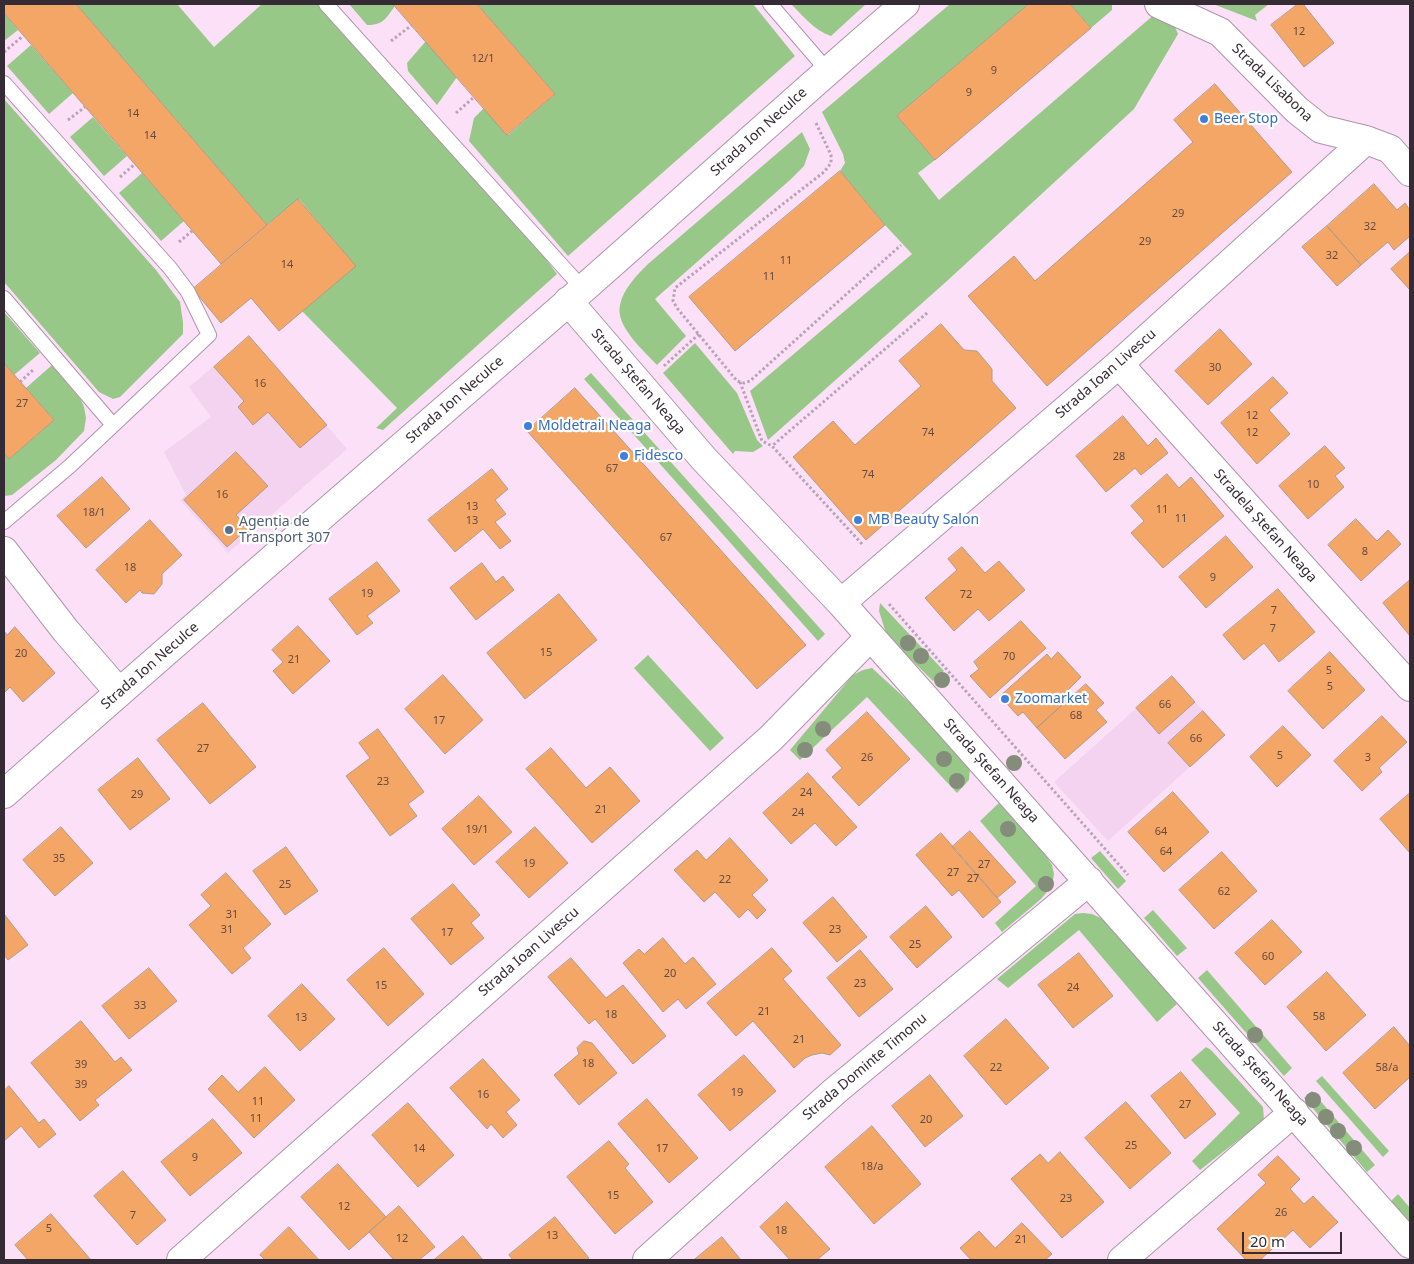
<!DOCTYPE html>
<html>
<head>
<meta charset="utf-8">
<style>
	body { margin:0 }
	#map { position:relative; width:1414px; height:1264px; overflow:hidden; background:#fbe0f8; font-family:"Noto Sans",sans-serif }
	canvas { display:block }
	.frame { position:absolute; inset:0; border:5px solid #352b34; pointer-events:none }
	.scale { position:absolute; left:1242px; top:1232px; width:100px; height:22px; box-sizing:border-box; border:2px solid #352b34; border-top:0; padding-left:6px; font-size:15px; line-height:18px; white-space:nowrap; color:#352b34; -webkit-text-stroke:4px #fff; paint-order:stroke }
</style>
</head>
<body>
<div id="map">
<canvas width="1414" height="1264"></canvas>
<div class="frame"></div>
<div class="scale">20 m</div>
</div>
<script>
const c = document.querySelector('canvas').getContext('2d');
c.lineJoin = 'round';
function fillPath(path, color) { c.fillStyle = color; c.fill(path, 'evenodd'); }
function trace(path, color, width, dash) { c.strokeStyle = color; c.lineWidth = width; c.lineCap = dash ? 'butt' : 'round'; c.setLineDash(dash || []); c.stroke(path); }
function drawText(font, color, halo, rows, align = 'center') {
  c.font = font + ' "Noto Sans",sans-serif'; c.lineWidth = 4.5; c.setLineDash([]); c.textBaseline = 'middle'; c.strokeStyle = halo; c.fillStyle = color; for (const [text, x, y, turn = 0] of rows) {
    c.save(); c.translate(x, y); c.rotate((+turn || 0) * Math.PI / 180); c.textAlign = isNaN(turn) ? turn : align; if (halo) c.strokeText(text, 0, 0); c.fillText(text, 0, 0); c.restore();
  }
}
fillPath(new Path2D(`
	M249,336L347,449L228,553L180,500L186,495L164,452L211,417L189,387Z
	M1172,676L1225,735L1108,841L1054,782Z`), '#f4d3f0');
fillPath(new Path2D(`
	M76,4H177L214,47L262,4H317L542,254L557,274L383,430L376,428L397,408L302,311L355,266L299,199L267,225Z
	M349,4H393L395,6C386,18 384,25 367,25Z
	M477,4H753L795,56L568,256L469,141L474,118L484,108L508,135L555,94Z
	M791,4H866L831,36C814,30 803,16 791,4Z
	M950,4H1029L897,116L935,160L918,173L939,200L1156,13L1173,22L1178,34L1134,109L947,281L768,440L750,391L912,254L885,225L840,171L845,163L843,154L822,112Z
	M1070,4H1112V10L1091,28Z
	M1213,4H1269L1255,15L1257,21Z
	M4,13L18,30L4,41Z
	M426,41L457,77L437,105L408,71L407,63Z
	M31,45L73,93L49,114L7,66Z
	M4,99L156,270L180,302L183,322V334L120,397L113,399L99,392L4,282Z
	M93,117L127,156L104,176L70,137Z
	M802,132L810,149L804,166L790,180L655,299L686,336L657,365C644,351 615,326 620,305C623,289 637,275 648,264Z
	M142,173L184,221L161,241L119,193Z
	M4,312L40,353L14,375L4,363Z
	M695,343L737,393L757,440L763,446L753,452L735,451L733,454L663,373Z
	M52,365L81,400L84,407L86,418L84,431L56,460L12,495L4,496V453L9,459L54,420L26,388Z
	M591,373L825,634L818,641L584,379Z
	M880,603L944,671L933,681L888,637L884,627L879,611Z
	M648,655L724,738L710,751L634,668Z
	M872,668L907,700L970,768L969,780L957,793L867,697L800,760L790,750L853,675L863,670Z
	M1001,801L1043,851L1052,865L1054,874L1052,886L1041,899L1002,932L995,923L1036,886L980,821Z
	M1100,851L1126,881L1118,889L1091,858Z
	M1153,910L1187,948L1177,956L1144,918Z
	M1083,913L1092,914L1105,920L1177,1004L1157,1022L1079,930L1008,988L997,979L1075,914Z
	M1207,970L1292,1068L1284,1076L1198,978Z
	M1206,1047L1211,1050L1263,1107L1264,1120L1200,1170L1192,1161L1240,1113L1191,1060Z
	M1322,1076L1389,1151L1383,1157L1316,1081Z
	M1312,1091L1375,1165L1367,1172L1304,1098Z
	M1398,1194L1410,1208V1222L1391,1201Z`), '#98c887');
const building = new Path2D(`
	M4,4H76L267,225L221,264L4,13Z
	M393,4H477L555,94L507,135Z
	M1029,4H1070L1091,28L935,160L897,116Z
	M1298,4H1303L1334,43L1304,67L1271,25Z
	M1215,84L1292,172L1047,386L968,296L1014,256L1035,281L1193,142L1174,120Z
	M840,171L885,225L735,351L689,297Z
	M1374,184L1397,210L1405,203L1410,210V236L1394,250L1388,242L1361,265L1327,226Z
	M298,199L356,266L279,331L251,298L221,323L193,289Z
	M1327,226L1361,265L1337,286L1302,247Z
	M1410,252V290L1391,269Z
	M941,324L964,350L977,351L992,369V381L1016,408L866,540L793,457L833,421L855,445L921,386L899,361Z
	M1220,329L1252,364L1208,405L1175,371Z
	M249,336L327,425L300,448L268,412L253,425L238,407L244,401L214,367Z
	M4,363L54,420L9,459L4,453Z
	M1273,377L1288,393L1269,410L1290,434L1257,464L1221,423Z
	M575,388L806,645L757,689L527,431Z
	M1123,416L1148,446L1156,438L1168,453L1141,475L1135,468L1106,492L1076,456Z
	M1325,446L1345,468L1335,476L1344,487L1308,519L1279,486Z
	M236,452L268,486L236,515L248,528L227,547L184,500Z
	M492,469L508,489L495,500L506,514L495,522L511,541L500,549L483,529L455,552L428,520Z
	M1167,474L1179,488L1191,477L1224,516L1163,568L1131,533L1144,521L1131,506Z
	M102,477L130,509L86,548L57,516Z
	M1356,519L1377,541L1388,530L1401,544L1361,581L1328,545Z
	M150,520L182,555L162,574V584L154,594L142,593L140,590L126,603L96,570Z
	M1226,536L1253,567L1206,608L1179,577Z
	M962,547L985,573L999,561L1025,590L989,621L978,609L954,631L925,598L957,570L948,559Z
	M377,562L400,591L367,616L373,623L357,635L329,599Z
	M482,563L496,582L503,576L514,590L476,620L450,588Z
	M1410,580V636L1383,603Z
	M1278,589L1315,632L1279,662L1264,643L1244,660L1223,635Z
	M559,594L597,640L525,699L487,653Z
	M1021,621L1046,648L990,698L970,676L979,669L974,662Z
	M298,626L330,661L293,694L273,671L283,662L272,650Z
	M15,627L55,673L23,702L10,687L4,693V631L7,635Z
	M1058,652L1081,677L1064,694L1069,699L1037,728L1023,712L1018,716L1000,696L1047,654L1051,659Z
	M1330,652L1365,690L1323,729L1288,691Z
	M443,675L483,720L445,754L405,709Z
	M1172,676L1195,702L1159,734L1136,708Z
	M1086,684L1104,703L1096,710L1107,722L1065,759L1037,728Z
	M203,703L256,767L210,804L157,740Z
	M1203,711L1225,735L1190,767L1168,743Z
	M867,712L910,759L859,806L832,777L842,768L826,750Z
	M1382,716L1407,742L1379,768L1382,772L1362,791L1334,761Z
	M1283,726L1311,755L1277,787L1250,757Z
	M378,729L424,792L408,804L417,816L390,836L346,776L370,758L359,743Z
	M551,748L586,788L610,767L640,801L592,843L526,769Z
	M138,758L170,799L130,830L98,790Z
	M808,773L857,827L836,846L815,823L791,844L763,813Z
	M1173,792L1209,832L1164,872L1128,832Z
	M1410,793V853L1380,819Z
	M479,796L512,832L474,865L442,829Z
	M61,827L93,863L55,896L23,860Z
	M535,827L568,863L529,898L496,862Z
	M970,831L1016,882L997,898L952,847Z
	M941,833L1001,902L983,918L959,890L952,896L916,855Z
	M730,838L768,880L752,895L766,910L757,919L748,909L739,918L715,892L704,902L674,870L697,850L706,860Z
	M286,847L318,891L285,915L253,871Z
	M1222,852L1257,891L1214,929L1179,890Z
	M226,873L271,924L243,948L251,958L232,974L189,925L211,906L201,895Z
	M453,884L480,915L471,923L484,938L451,965L411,919Z
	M833,897L867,937L837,962L803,923Z
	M926,906L952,937L917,968L890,937Z
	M4,914L28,945L8,960L4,955Z
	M1272,920L1302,952L1265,985L1235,953Z
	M663,938L685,964L693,957L716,984L686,1009L678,999L663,1012L623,963L639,949L644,954Z
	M384,948L424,994L388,1026L347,980Z
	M772,948L792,971L783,979L841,1045L830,1055L822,1053L812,1055L805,1058L794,1068L753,1021L736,1036L707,1003Z
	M860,950L893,989L859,1017L827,978Z
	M1079,953L1113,996L1073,1028L1038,985Z
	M571,958L606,998L623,985L666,1036L633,1064L595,1019L589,1024L548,977Z
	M149,968L177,1001L129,1039L102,1006Z
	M1327,972L1366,1015L1326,1051L1287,1007Z
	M302,984L335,1019L300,1051L268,1016Z
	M1006,1019L1049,1068L1006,1105L964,1056Z
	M81,1021L115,1062L121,1057L132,1070L95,1100L99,1105L80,1121L31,1063Z
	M1394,1027L1410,1046V1077L1375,1109L1343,1073Z
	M584,1041L592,1043L617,1073L579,1105L554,1075L579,1054L577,1048Z
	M744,1055L776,1091L730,1131L698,1095Z
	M483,1059L520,1100L506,1112L517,1125L503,1138L491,1124L487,1129L450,1088Z
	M265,1067L295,1100L254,1138L208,1089L222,1075L238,1092Z
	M1181,1072L1216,1114L1185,1139L1151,1096Z
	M930,1075L963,1116L925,1147L892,1106Z
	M9,1086L39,1123L44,1119L56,1134L39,1148L21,1126L4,1141V1091Z
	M647,1099L698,1158L669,1183L618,1124Z
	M1126,1102L1171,1153L1130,1189L1085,1138Z
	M408,1103L454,1155L418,1187L372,1135Z
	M213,1119L242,1153L190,1196L161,1162Z
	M872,1126L921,1184L874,1224L825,1167Z
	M609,1141L629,1164L625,1168L653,1202L615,1234L567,1177Z
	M1060,1152L1104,1202L1062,1238L1011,1179L1040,1154L1048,1163Z
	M1278,1156L1300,1179L1290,1189L1304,1204L1313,1196L1338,1222L1310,1248L1293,1230L1260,1260H1246L1217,1229L1266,1183L1258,1175Z
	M338,1164L386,1217L349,1250L301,1197Z
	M123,1171L166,1220L137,1245L94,1196Z
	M787,1202L830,1249L817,1260H790L760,1227Z
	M399,1206L435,1247L419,1260H394L369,1232Z
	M51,1214L91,1260H28L15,1245Z
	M555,1217L589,1258L586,1260H513L509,1255Z
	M1022,1223L1052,1254L1045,1260H971L960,1248L979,1231L995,1248Z
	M289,1227L319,1260H265L260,1255Z
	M463,1236L483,1260H434Z
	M722,1237L741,1260H694Z`);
fillPath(building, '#f4a666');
trace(building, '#b59a86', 1);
const service = new Path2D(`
	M326,4L583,289
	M770,4L827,70
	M4,83L170,268L188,292L209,335L70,466L4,522
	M4,298L113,425`);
const minor = new Path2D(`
	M1159,4L1220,32L1297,110L1321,129L1366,140L1390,149L1410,172
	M568,301L704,459L841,603L1410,1244
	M1119,364L1410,687
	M4,551L66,631L119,692
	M841,603L1119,364L1366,140
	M4,794C190,629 379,467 567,303C680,204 791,102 905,4
	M181,1260L770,739L870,637
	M647,1260L835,1091L1089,881
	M1122,1260L1294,1112`);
trace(service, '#ad94aa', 16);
trace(minor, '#ad94aa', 30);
trace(new Path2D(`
	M391,41L412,25
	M4,52L23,36
	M456,113L474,97
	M68,120L85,107
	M816,123L831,155V163L824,172L675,288L673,301L677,308L737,381L744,383L750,381L901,245
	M120,177L135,164
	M179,242L192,231
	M664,366L699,334
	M20,382L34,369
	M740,382L762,441L772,446
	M862,544L772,446L927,313
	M889,604L1128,875`), '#b8a3b6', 3, [2.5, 2.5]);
trace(service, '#fff', 14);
trace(minor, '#fff', 28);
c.fillStyle = '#848c7a';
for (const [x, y] of [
	[908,643],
	[921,656],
	[942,680],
	[823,729],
	[805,750],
	[944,759],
	[1014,763],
	[957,781],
	[1008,829],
	[1046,884],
	[1255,1035],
	[1313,1100],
	[1326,1117],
	[1338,1131],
	[1354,1148]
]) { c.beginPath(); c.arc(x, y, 8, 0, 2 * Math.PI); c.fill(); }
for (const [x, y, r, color] of [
	[1204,119,5,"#3f7fe0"],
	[528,426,5,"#3f7fe0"],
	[624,456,5,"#3f7fe0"],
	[858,520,5,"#3f7fe0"],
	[229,530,5,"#5c6f8a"],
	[1005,699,5,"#3f7fe0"]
]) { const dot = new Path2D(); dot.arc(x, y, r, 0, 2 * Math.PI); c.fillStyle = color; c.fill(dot); trace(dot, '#fff', 2); }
drawText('11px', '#654a40', null, [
	["12",1299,32],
	["12/1",483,59],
	["9",994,71],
	["9",969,93],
	["14",133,114],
	["14",150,136],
	["29",1178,214],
	["32",1370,227],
	["29",1145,242],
	["32",1332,256],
	["11",786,261],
	["14",287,265],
	["11",769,277],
	["30",1215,368],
	["16",260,384],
	["27",22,404],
	["12",1252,416],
	["74",928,433],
	["12",1252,433],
	["28",1119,457],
	["67",612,469],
	["74",868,475],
	["10",1313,485],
	["16",222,495],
	["13",472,507],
	["11",1162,510],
	["18/1",94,513],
	["11",1181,519],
	["13",472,521],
	["67",666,538],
	["8",1365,552],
	["18",130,568],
	["9",1213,578],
	["19",367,594],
	["72",966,595],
	["7",1274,611],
	["7",1273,629],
	["15",546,653],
	["20",21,654],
	["70",1009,657],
	["21",294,660],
	["5",1329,671],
	["5",1330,687],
	["66",1165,705],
	["68",1076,716],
	["17",439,721],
	["66",1196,739],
	["27",203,749],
	["5",1280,756],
	["26",867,758],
	["3",1368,758],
	["23",383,782],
	["24",806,793],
	["29",137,795],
	["21",601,810],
	["24",798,813],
	["19/1",477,830],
	["64",1161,832],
	["64",1166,852],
	["35",59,859],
	["19",529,864],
	["27",984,865],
	["27",953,873],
	["27",973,879],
	["22",725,880],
	["25",285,885],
	["62",1224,892],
	["31",232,915],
	["31",227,930],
	["23",835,930],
	["17",447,933],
	["25",915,945],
	["60",1268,957],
	["20",670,974],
	["23",860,984],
	["15",381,986],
	["24",1073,988],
	["33",140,1006],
	["21",764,1012],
	["18",611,1015],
	["58",1319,1017],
	["13",301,1018],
	["21",799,1040],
	["18",588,1064],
	["39",81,1065],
	["22",996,1068],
	["58/a",1387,1068],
	["39",81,1085],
	["19",737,1093],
	["16",483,1095],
	["11",258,1102],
	["27",1185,1105],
	["11",256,1119],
	["20",926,1120],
	["25",1131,1146],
	["14",419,1149],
	["17",662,1149],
	["9",195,1158],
	["18/a",872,1167],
	["15",613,1196],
	["23",1066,1199],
	["12",344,1207],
	["26",1281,1213],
	["7",133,1216],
	["5",49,1229],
	["18",781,1231],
	["13",552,1236],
	["12",402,1239],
	["21",1021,1240]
]);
drawText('14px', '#352b34', '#fff', [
	["Strada Lisabona",1272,83,44],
	["Strada Ion Neculce",759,132,-42],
	["Strada Ioan Livescu",1106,374,-41],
	["Strada Ștefan Neaga",638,382,49],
	["Strada Ion Neculce",455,400,-41],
	["Stradela Ștefan Neaga",1265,526,48],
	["Strada Ion Neculce",150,666,-41],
	["Strada Ștefan Neaga",991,771,48],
	["Strada Ioan Livescu",529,952,-41],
	["Strada Dominte Timonu",865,1067,-40],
	["Strada Ștefan Neaga",1260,1074,48]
]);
drawText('14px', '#366cbe', '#fff', [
	["Beer Stop",1214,119],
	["Moldetrail Neaga",538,426],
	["Fidesco",634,456],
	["MB Beauty Salon",868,520],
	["Zoomarket",1015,699]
], 'left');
drawText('14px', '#4e5e75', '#fff', [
	["Agenția de",239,522],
	["Transport 307",239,538]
], 'left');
</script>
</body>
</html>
